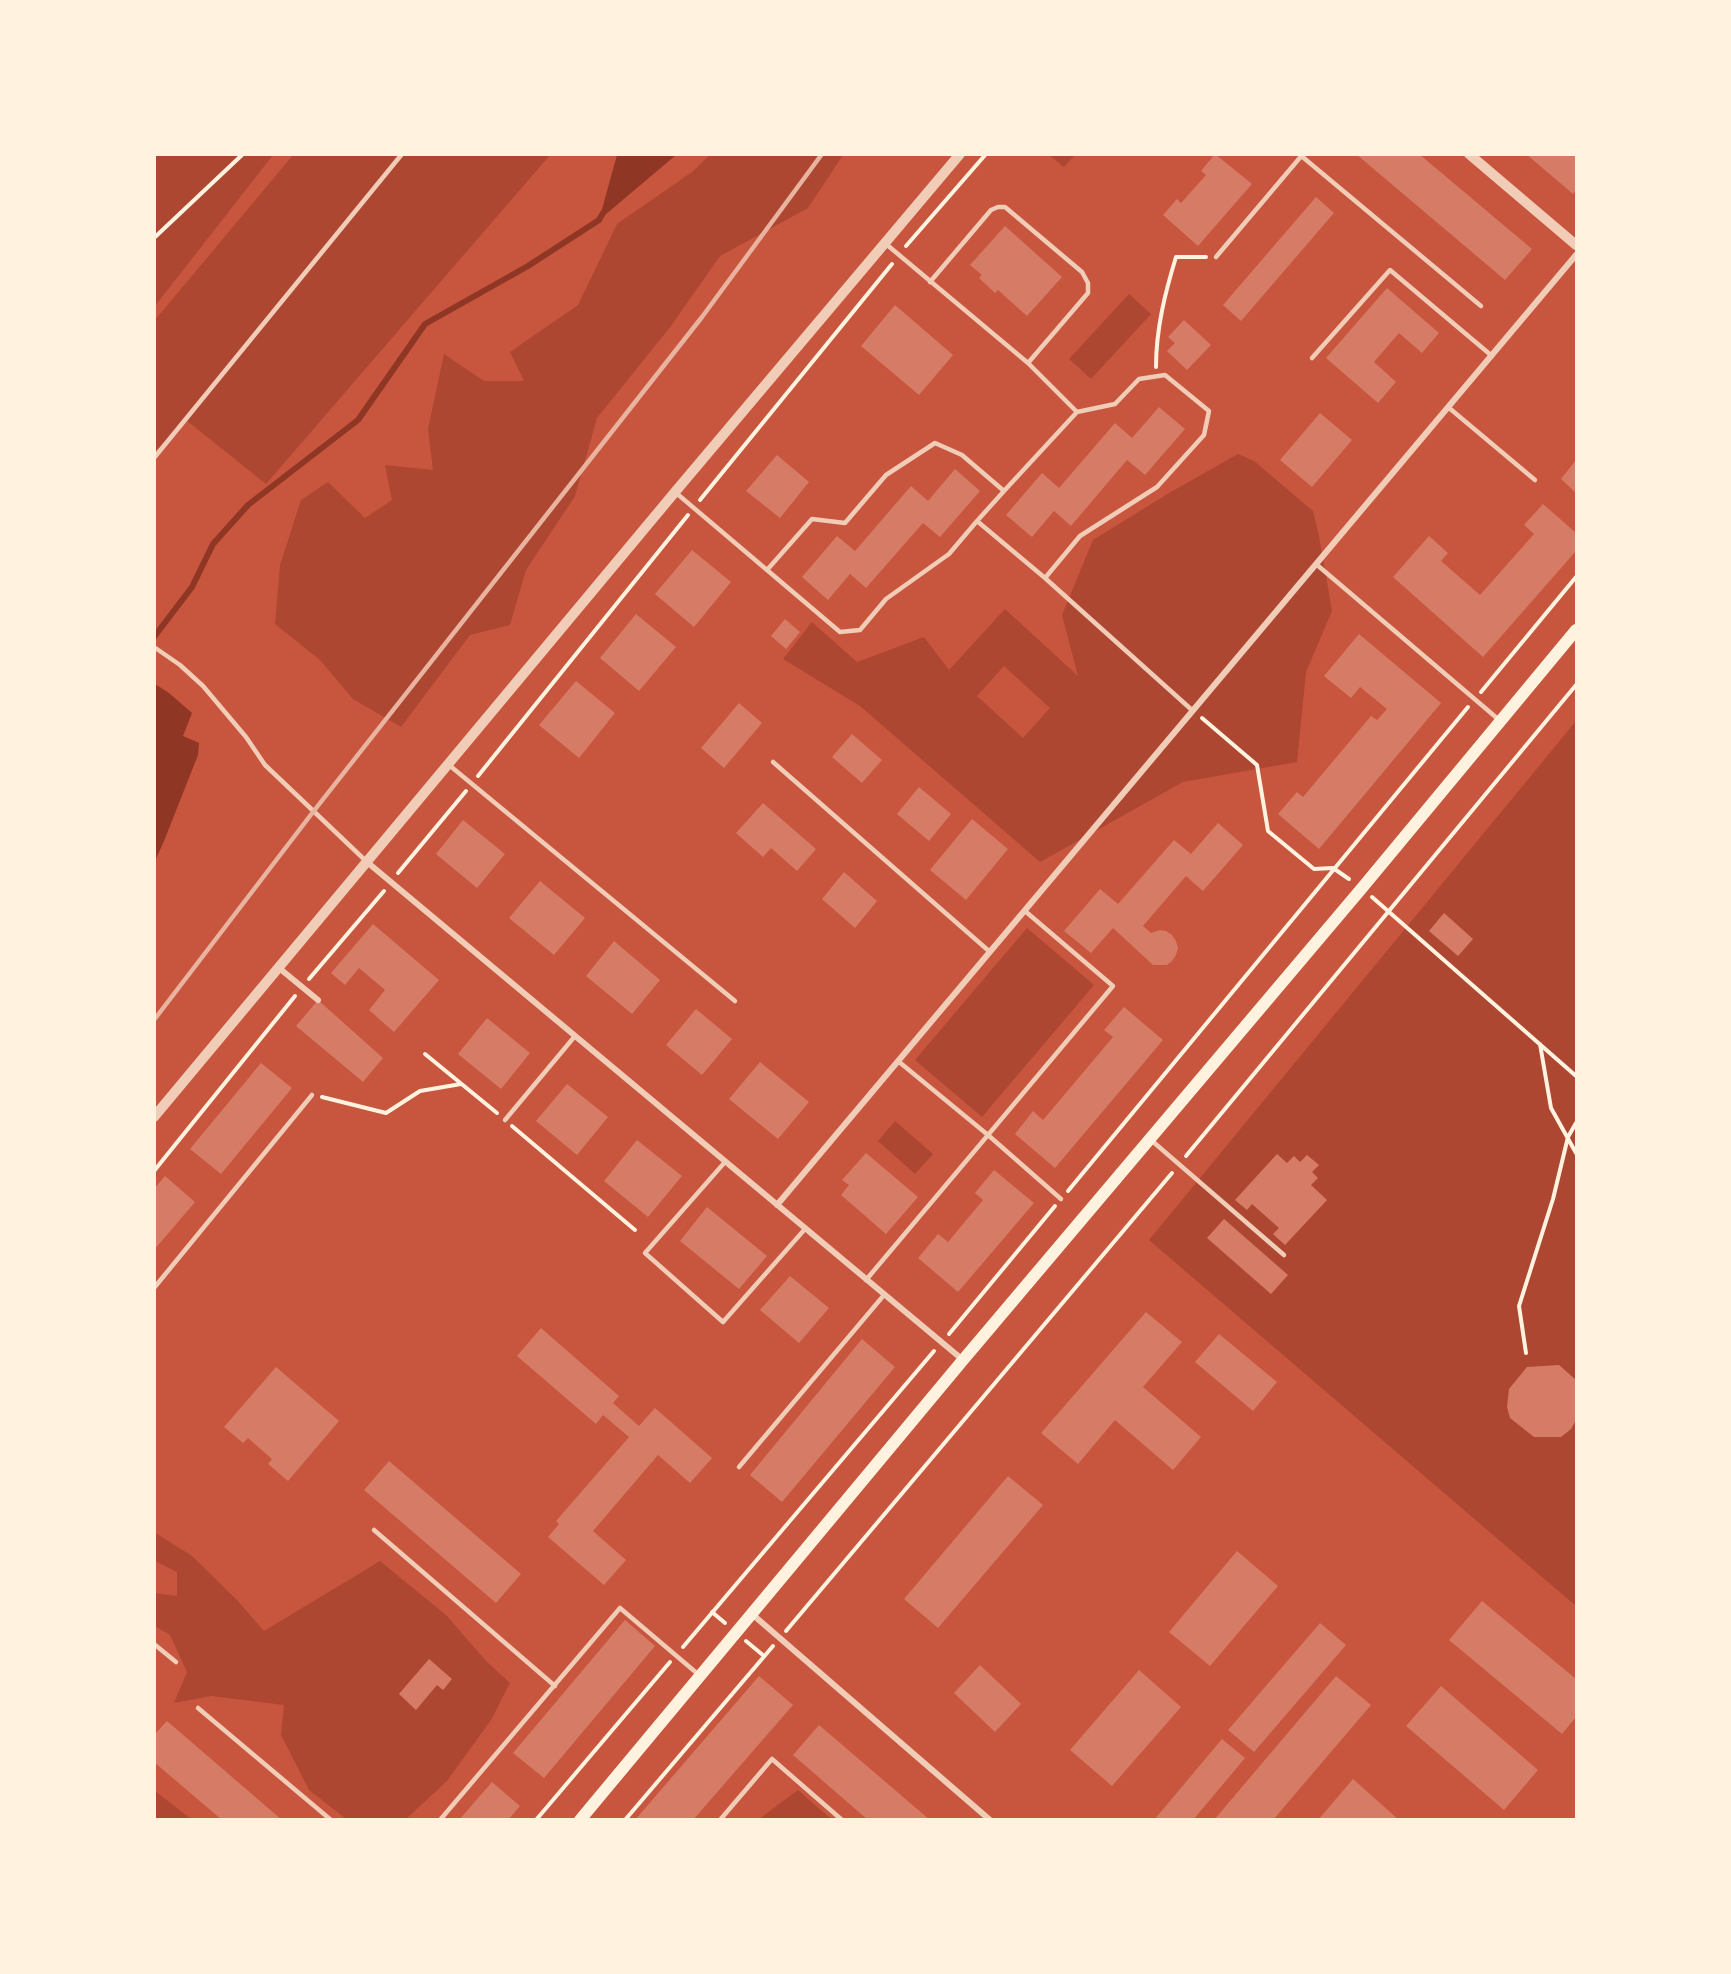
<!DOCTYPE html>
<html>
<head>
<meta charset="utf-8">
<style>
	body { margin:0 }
	#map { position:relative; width:1731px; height:1974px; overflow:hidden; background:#c8553d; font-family:Raleway,sans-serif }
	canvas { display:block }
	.frame { position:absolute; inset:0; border:156px solid #fff3e0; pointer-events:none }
</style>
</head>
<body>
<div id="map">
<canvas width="1731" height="1974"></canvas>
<div class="frame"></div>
</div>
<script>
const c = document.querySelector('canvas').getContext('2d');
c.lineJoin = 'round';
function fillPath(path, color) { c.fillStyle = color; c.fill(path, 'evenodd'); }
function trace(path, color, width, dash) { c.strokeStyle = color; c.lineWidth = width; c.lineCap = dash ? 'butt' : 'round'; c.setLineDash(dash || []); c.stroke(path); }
fillPath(new Path2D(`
	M155,155H273L155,306Z
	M293,155H550L266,484L186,420L155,451V320Z
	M710,155H843L808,208L720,256L671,326L597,418L575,496L526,570L510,625L470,635L401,727L353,699L320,660L275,624L280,565L301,500L328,482L365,518L392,500L385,465L433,470L428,429L444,354L484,381H524L510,352L578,305L617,224L692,172Z
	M1049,155H1075L1064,167Z
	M1129,294L1151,314L1091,379L1069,359Z
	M1238,454L1254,461L1313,511L1319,536L1332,611L1306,672L1297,762L1183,782L1040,862L860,706L783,659L812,622L857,662L924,637L949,670L1005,609L1078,676L1062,615L1093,540L1169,493ZM1004,666L1050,708L1023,738L977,696Z
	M1576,721V1606L1149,1240Z
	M1027,928L1094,985L982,1117L915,1060Z
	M895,1121L933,1154L915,1174L878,1141Z
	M154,1532L192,1556L237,1600L264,1631L380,1561L446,1615L486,1661L510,1683L491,1720L447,1781L406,1819H346L309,1790L281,1735L284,1705L211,1696L174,1703L187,1672L170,1635L155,1626L154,1593L177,1596V1572L155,1561Z
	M798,1790L831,1819H759Z
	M155,1791L191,1819H155Z`), '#ae4732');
fillPath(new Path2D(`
	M617,155H676L599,220Z
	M155,684L169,693L192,713L183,736L199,743L198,755L164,841L155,861Z`), '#8f3625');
trace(new Path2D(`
	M154,637L192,587L213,544L248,505L358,420L425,324L528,266L599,220L603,213`), '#8f3625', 6);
fillPath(new Path2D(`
	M1215,154L1252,184L1198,246L1163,215L1177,199L1181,203L1206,175L1201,171Z
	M1356,154H1419L1532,249L1505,280Z
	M1526,154H1576V190L1573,194Z
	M1316,197L1334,213L1241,321L1223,305Z
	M1005,226L1062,277L1027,316L998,290L995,293L979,278L982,275L970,265Z
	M1387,288L1439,333L1422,353L1399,333L1374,362L1396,382L1378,403L1326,358Z
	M895,305L953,355L919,395L861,346Z
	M1184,320L1211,345L1187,370L1167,351L1175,343L1168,337Z
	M1159,407L1185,429L1145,475L1127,460L1071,526L1054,511L1032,537L1006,515L1042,473L1059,488L1115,423L1132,438Z
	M1320,413L1352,440L1312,487L1280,460Z
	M777,455L809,482L780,518L746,491Z
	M1576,460V493L1561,479Z
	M955,469L980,491L940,537L923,523L866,588L850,574L828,600L802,577L837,536L855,551L911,486L928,501Z
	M1543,504L1576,533V551L1483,657L1393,577L1429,536L1448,553L1441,561L1480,595L1534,534L1524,525Z
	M692,550L731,582L694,627L655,594Z
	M636,614L676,647L639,691L600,658Z
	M785,619L800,632L786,649L771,636Z
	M1359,634L1441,703L1319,849L1278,814L1297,792L1303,797L1371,716L1377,720L1387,709L1360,687L1351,698L1324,676Z
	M576,681L615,713L579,758L539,725Z
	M739,703L762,723L724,768L701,748Z
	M852,734L882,760L862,783L832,757Z
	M919,787L951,814L929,841L897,814Z
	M763,803L816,849L797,871L771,848L763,857L736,833Z
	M972,819L1008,849L966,900L930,870Z
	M463,820L505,854L477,888L436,854Z
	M1218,823L1243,845L1203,891L1186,876L1143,926L1151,933L1160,930L1166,931L1172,935L1176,941L1178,948L1176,955L1172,961L1167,965H1153L1113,928L1091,953L1064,931L1100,889L1118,904L1174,840L1191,854Z
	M844,872L877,901L855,928L822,899Z
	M540,881L585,918L554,955L509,918Z
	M1444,913L1473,939L1458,956L1429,931Z
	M373,924L439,980L394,1032L369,1010L385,990L359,968L345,985L331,973Z
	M614,941L660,980L632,1014L586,976Z
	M318,1000L383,1058L363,1082L296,1026Z
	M1124,1007L1163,1040L1055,1168L1015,1134L1033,1111L1043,1120L1113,1037L1104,1030Z
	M696,1009L732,1039L702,1075L666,1045Z
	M487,1018L530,1053L501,1089L458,1054Z
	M760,1062L809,1102L778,1139L729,1099Z
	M261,1063L292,1088L221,1174L190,1149Z
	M567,1084L608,1117L577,1155L536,1121Z
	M637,1140L682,1176L648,1217L604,1181Z
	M866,1153L918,1197L886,1234L841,1195L849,1185L842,1180Z
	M1277,1154L1287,1163L1294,1156L1300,1162L1307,1155L1319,1165L1312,1172L1318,1178L1311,1185L1327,1200L1285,1245L1273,1234L1279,1228L1252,1204L1247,1210L1235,1200Z
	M994,1170L1034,1203L958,1292L918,1258L938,1234L948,1242L983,1200L975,1193Z
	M165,1176L195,1202L154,1250V1189Z
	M707,1207L767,1256L739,1289L680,1241Z
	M1224,1219L1288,1275L1271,1294L1207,1238Z
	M790,1276L829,1308L799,1343L760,1310Z
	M1146,1312L1182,1342L1143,1387L1201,1437L1173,1470L1115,1420L1078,1464L1041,1433Z
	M541,1328L619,1396L613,1403L639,1426L655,1408L712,1458L690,1483L658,1455L593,1531L626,1560L604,1585L548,1537L559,1524L556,1521L629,1437L603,1415L596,1424L517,1356Z
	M1219,1334L1277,1382L1253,1411L1195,1362Z
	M862,1339L895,1367L782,1502L750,1475Z
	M1559,1365L1576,1380V1420L1571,1429L1561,1437H1534L1510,1418L1507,1407L1509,1389L1527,1367Z
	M276,1367L339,1421L288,1481L268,1464L272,1459L248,1438L243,1443L224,1427Z
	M389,1461L521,1574L496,1603L364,1490Z
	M1008,1476L1043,1505L938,1628L904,1599Z
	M1237,1551L1278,1586L1210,1666L1169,1632Z
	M1482,1601L1576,1679V1717L1562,1734L1449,1640Z
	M625,1620L655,1646L544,1778L513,1753Z
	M1320,1623L1346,1645L1254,1752L1228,1730Z
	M429,1659L452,1679L443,1690L437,1685L416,1710L399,1694Z
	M980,1665L1021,1704L995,1732L954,1693Z
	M1139,1670L1181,1707L1112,1786L1070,1750Z
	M759,1676L793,1705L693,1820H635Z
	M1336,1676L1371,1705L1273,1820H1214Z
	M1441,1686L1538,1770L1504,1810L1406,1726Z
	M167,1721L282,1820H222L154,1762V1735Z
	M819,1725L930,1820H868L793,1755Z
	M1222,1739L1245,1758L1193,1820H1154Z
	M1353,1779L1399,1820H1318Z
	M492,1782L520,1806L508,1820H459Z`), '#d67c66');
trace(new Path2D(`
	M154,238L243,154
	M906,246L986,154
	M1156,367C1156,329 1165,293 1176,257H1206
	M700,500L892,264
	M1481,692L1576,577
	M1202,718L1257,765L1268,831L1314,869L1333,868L1349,879
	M478,776L688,515
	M398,873L466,791
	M1372,897L1576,1076
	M309,979L384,891
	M1540,1044L1551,1108L1576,1153
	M425,1054L497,1113
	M322,1097L386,1113L420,1091L461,1084
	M512,1126L635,1230
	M1186,1156L1576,685
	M154,1171L295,996
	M1068,1191L1468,707
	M949,1334L1055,1206
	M1526,1353L1519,1306L1553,1199L1568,1137L1576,1123
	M712,1612L725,1623
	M786,1631L1172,1173
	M746,1641L764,1656
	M683,1647L934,1351
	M536,1820L670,1662
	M625,1820L773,1646`), '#fff3e0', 4);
trace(new Path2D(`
	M1299,154L1481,306
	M886,244L1028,363L1077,412
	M1216,257L1303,154
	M930,282L991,210L998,207H1005L1082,272L1088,283V293L1028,363
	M1312,358L1390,270L1492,356
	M1448,407L1535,480
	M154,458L402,154
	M675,492L767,570L812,519L845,523L886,475L935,443L962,455L1004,491L1077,412L1115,404L1139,379L1165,375L1209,411L1204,435L1157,487L1080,536L1045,578L977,521L949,554L886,599L860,630L840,632L767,570
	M977,521L1004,491
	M1316,564L1498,719
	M1045,578L1193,711
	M154,647L180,665L203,686L246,737L265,765L367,862
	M773,762L990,952
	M449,765L735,1001
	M1025,911L1113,986L988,1135L1061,1199
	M505,1120L575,1036
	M1151,1140L1284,1255
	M725,1162L645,1253L723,1322L805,1229
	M866,1280L988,1135L898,1061
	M154,1288L312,1095
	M739,1467L884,1295
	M374,1530L555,1686
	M154,1644L176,1662
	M198,1708L331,1820
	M440,1820L620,1608L699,1675
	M720,1820L772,1759L842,1820`), '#f1ccb7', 4.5);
trace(new Path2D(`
	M367,862L963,1360
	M279,968L318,1000
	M777,1205L1576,255
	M752,1614L990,1820`), '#f1ccb7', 6);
trace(new Path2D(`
	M1469,154L1576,245
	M154,1117L675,492L960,154`), '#f1ccb7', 10);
trace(new Path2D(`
	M580,1820L963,1360L1362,888L1576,630`), '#fff3e0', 12);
trace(new Path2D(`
	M154,1020L313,812L702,317L822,154`), '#e9b49f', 4.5);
</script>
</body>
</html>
